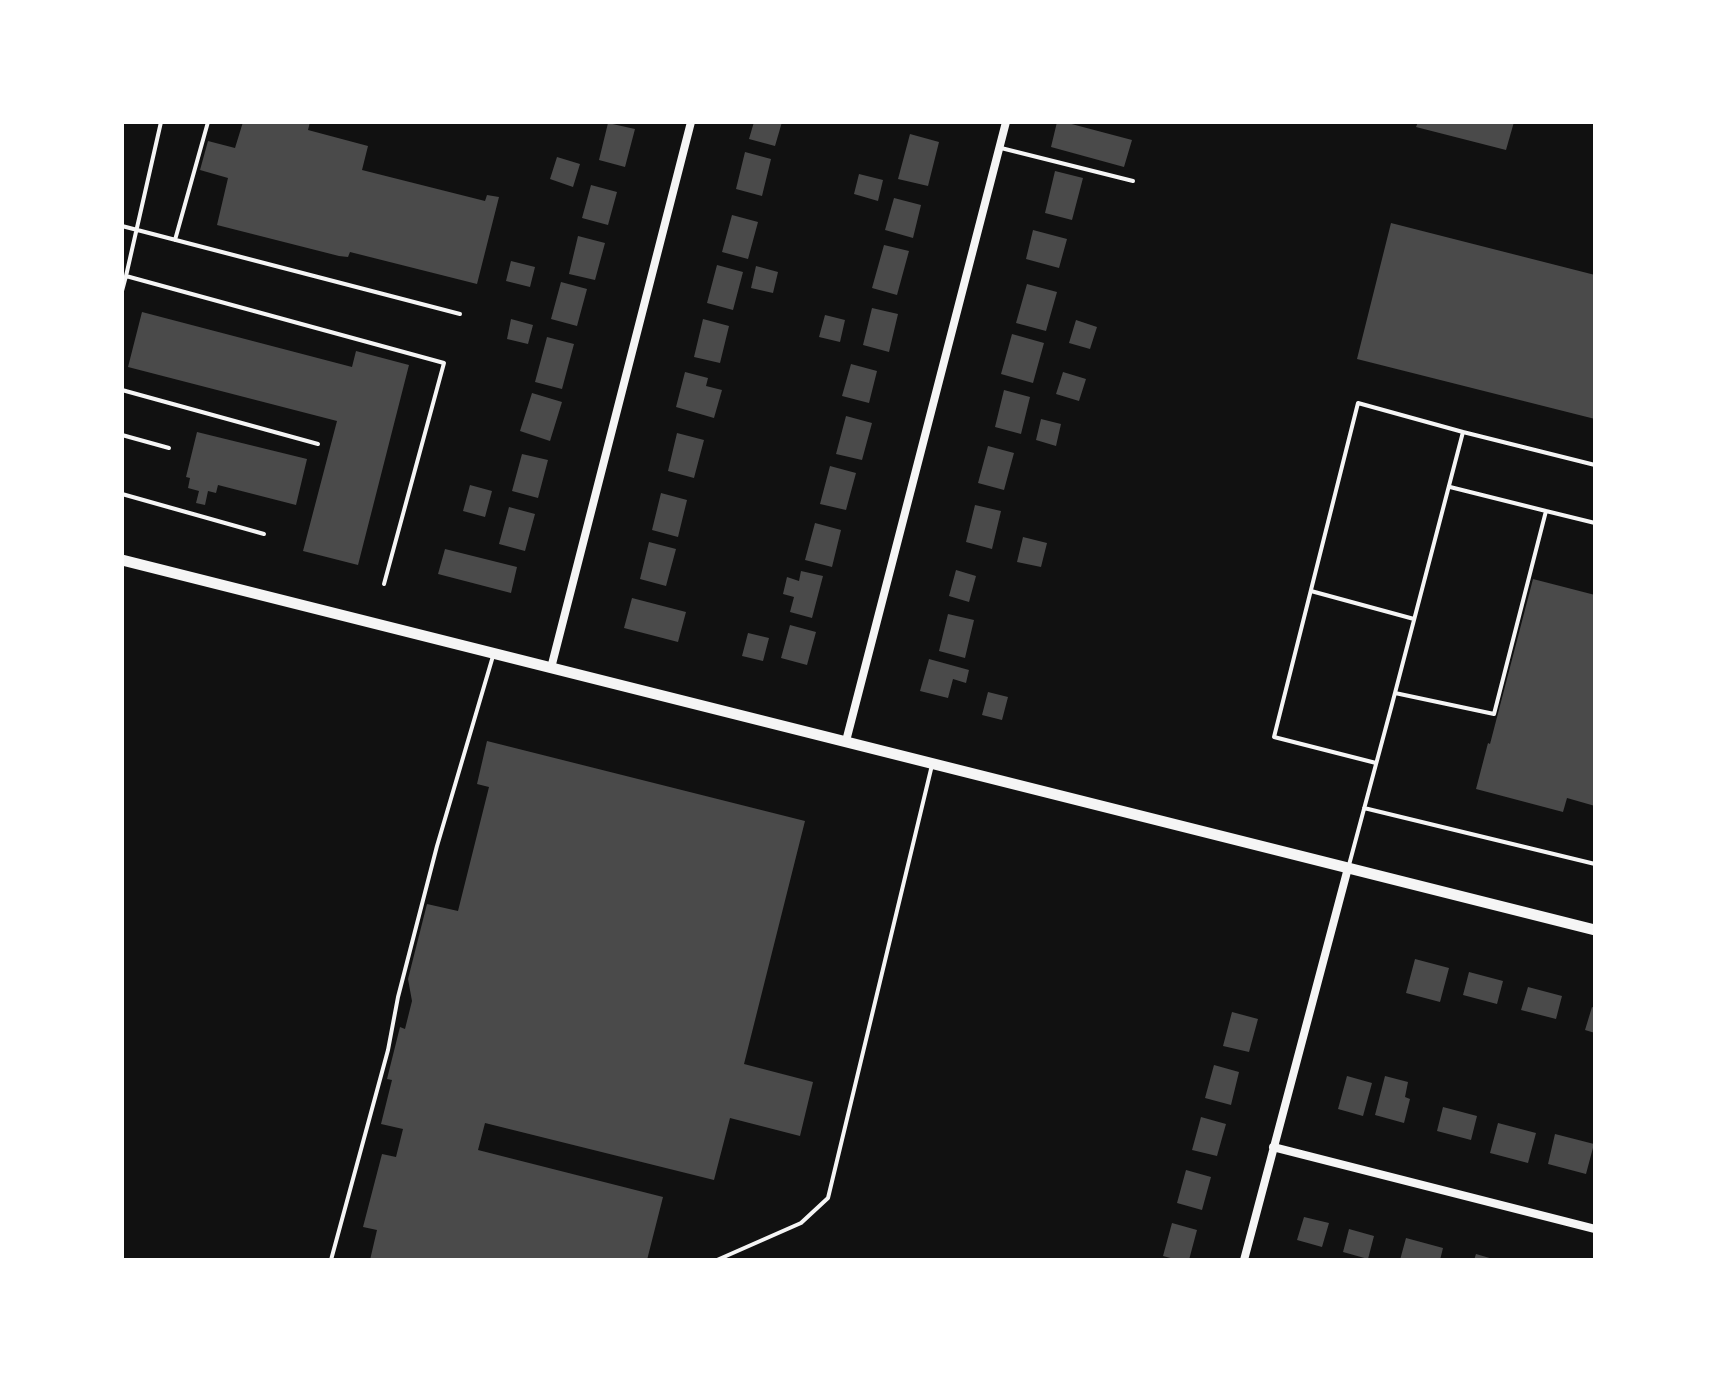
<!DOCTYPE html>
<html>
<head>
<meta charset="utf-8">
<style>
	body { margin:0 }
	#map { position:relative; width:1717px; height:1382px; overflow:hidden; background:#111; font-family:"Asap Condensed",sans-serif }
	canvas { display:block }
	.frame { position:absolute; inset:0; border:124px solid #fff; pointer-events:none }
</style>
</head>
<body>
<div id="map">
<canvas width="1717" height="1382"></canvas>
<div class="frame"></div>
</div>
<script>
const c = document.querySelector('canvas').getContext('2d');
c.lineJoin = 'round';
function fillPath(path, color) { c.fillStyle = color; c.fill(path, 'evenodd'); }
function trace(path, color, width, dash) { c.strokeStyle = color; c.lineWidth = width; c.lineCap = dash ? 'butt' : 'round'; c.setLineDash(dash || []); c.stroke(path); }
fillPath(new Path2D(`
	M243,122H310L308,130L368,146L362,170L485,201L487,195L499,197L477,284L350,252L348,257L339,256L217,225L228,178L200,170L208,141L235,148Z
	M754,122H782L775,146L749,139Z
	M1057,122H1064L1132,140L1124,167L1051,147Z
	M1418,122H1514L1506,150L1416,127Z
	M608,123L635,129L625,167L599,160Z
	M910,134L939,142L928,186L898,179Z
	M745,152L771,159L762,196L736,189Z
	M557,157L580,164L573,187L550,179Z
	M1055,171L1083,178L1072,220L1045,213Z
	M859,174L883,180L878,201L854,194Z
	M591,185L617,192L608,225L582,218Z
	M894,198L921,205L913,238L885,230Z
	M732,215L758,222L748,259L722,252Z
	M1391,223L1595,275V419L1357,359Z
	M1033,230L1067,239L1059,268L1026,259Z
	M578,236L605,243L595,280L569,274Z
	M884,245L909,251L897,295L872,288Z
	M511,261L535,267L530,287L506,281Z
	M717,265L743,272L733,310L707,303Z
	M756,266L778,272L773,293L751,288Z
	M561,282L587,289L577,326L551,319Z
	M1027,284L1057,292L1046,331L1016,323Z
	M872,308L898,314L889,352L863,345Z
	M142,312L352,367L356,351L409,365L358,565L303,551L337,421L128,367Z
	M825,315L845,320L840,342L819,337Z
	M511,319L533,325L528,344L507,339Z
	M703,319L729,326L720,363L694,357Z
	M1076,320L1097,327L1090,349L1069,343Z
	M1012,334L1044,343L1033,383L1001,374Z
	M547,337L574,344L562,389L535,382Z
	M851,364L877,371L869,403L842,396Z
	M685,372L708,378L706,386L722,390L714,418L676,407Z
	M1063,372L1086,379L1079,401L1056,394Z
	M1004,390L1030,397L1021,434L995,427Z
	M532,393L562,402L550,441L520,431Z
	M846,416L872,423L862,460L836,454Z
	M1041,419L1061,424L1056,446L1036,440Z
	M197,432L307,459L296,505L218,485L216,493L208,491L205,505L196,503L199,491L188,488L190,478L186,477Z
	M677,433L704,440L694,478L668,471Z
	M988,446L1014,453L1004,490L978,483Z
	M522,454L548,460L538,498L512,491Z
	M830,466L856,473L846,510L820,504Z
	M470,485L492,491L485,517L463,511Z
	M661,493L687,500L678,537L652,530Z
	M975,505L1001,511L992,549L966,542Z
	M509,507L535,514L525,551L499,544Z
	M815,523L841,530L832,567L805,560Z
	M1023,537L1047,543L1041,567L1017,562Z
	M649,542L676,549L666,586L640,579Z
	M445,549L517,567L511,593L438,574Z
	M956,570L976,576L969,602L949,596Z
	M801,571L823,576L812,618L790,612L794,597L783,594L787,577L799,581Z
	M1533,579L1595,595V806L1567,798L1563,812L1476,789L1488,743L1490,744Z
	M632,598L686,612L678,642L624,628Z
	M948,614L974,620L965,658L939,651Z
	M790,625L816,632L807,665L781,658Z
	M748,633L769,638L763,661L742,656Z
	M929,659L969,670L966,683L953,679L948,698L920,691Z
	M988,692L1008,697L1002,720L982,715Z
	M487,741L805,821L744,1064L813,1082L800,1136L730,1118L714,1180L485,1123L478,1150L663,1197L647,1260H370L377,1230L363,1227L382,1154L396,1157L403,1129L381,1124L392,1080L387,1079L400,1027L405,1029L412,1001L408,979L427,904L458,911L489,787L477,784Z
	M1415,959L1449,968L1440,1002L1406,993Z
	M1469,972L1503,981L1497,1004L1463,995Z
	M1528,987L1562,996L1556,1019L1521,1010Z
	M1592,1007L1595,1008V1033L1585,1030Z
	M1232,1012L1258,1019L1249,1052L1223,1046Z
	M1214,1065L1239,1072L1231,1105L1205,1098Z
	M1347,1076L1372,1083L1363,1116L1338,1109Z
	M1385,1076L1408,1082L1405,1097L1410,1099L1404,1123L1375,1115Z
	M1443,1107L1477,1116L1471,1140L1437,1131Z
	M1201,1117L1226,1124L1217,1156L1192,1150Z
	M1498,1123L1536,1133L1528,1163L1490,1153Z
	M1555,1134L1594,1144L1586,1174L1548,1164Z
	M1186,1170L1211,1177L1202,1210L1177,1203Z
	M1304,1217L1329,1223L1322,1247L1297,1240Z
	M1172,1223L1197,1230L1189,1260H1178L1163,1256Z
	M1349,1229L1374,1236L1368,1259L1343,1252Z
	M1406,1238L1443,1248L1440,1260H1400Z
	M1476,1254L1493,1259V1260H1474Z`), '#4a4a4a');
trace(new Path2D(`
	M1001,148L1133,181
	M122,226L460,314
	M175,240L208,122
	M126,276L161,122
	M122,291L126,276L444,363L384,584
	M122,390L318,444
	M1463,432L1595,465
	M122,435L169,448
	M122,494L264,534
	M1546,511L1595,523
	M1311,591L1414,619
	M1395,693L1494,714L1546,511L1450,487
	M1364,808L1595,864
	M1349,865C1388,721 1426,576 1463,432L1358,403L1274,737L1376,763
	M331,1260L388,1050L398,997L437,846L493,656
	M717,1260L801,1223L828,1198L932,765`), '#f5f5f5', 4);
trace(new Path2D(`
	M551,668L691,122
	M846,741L1006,122
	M1273,1147L1595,1229
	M1244,1260L1348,868`), '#f5f5f5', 8);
trace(new Path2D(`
	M122,560L1595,930`), '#f5f5f5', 11);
</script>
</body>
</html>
